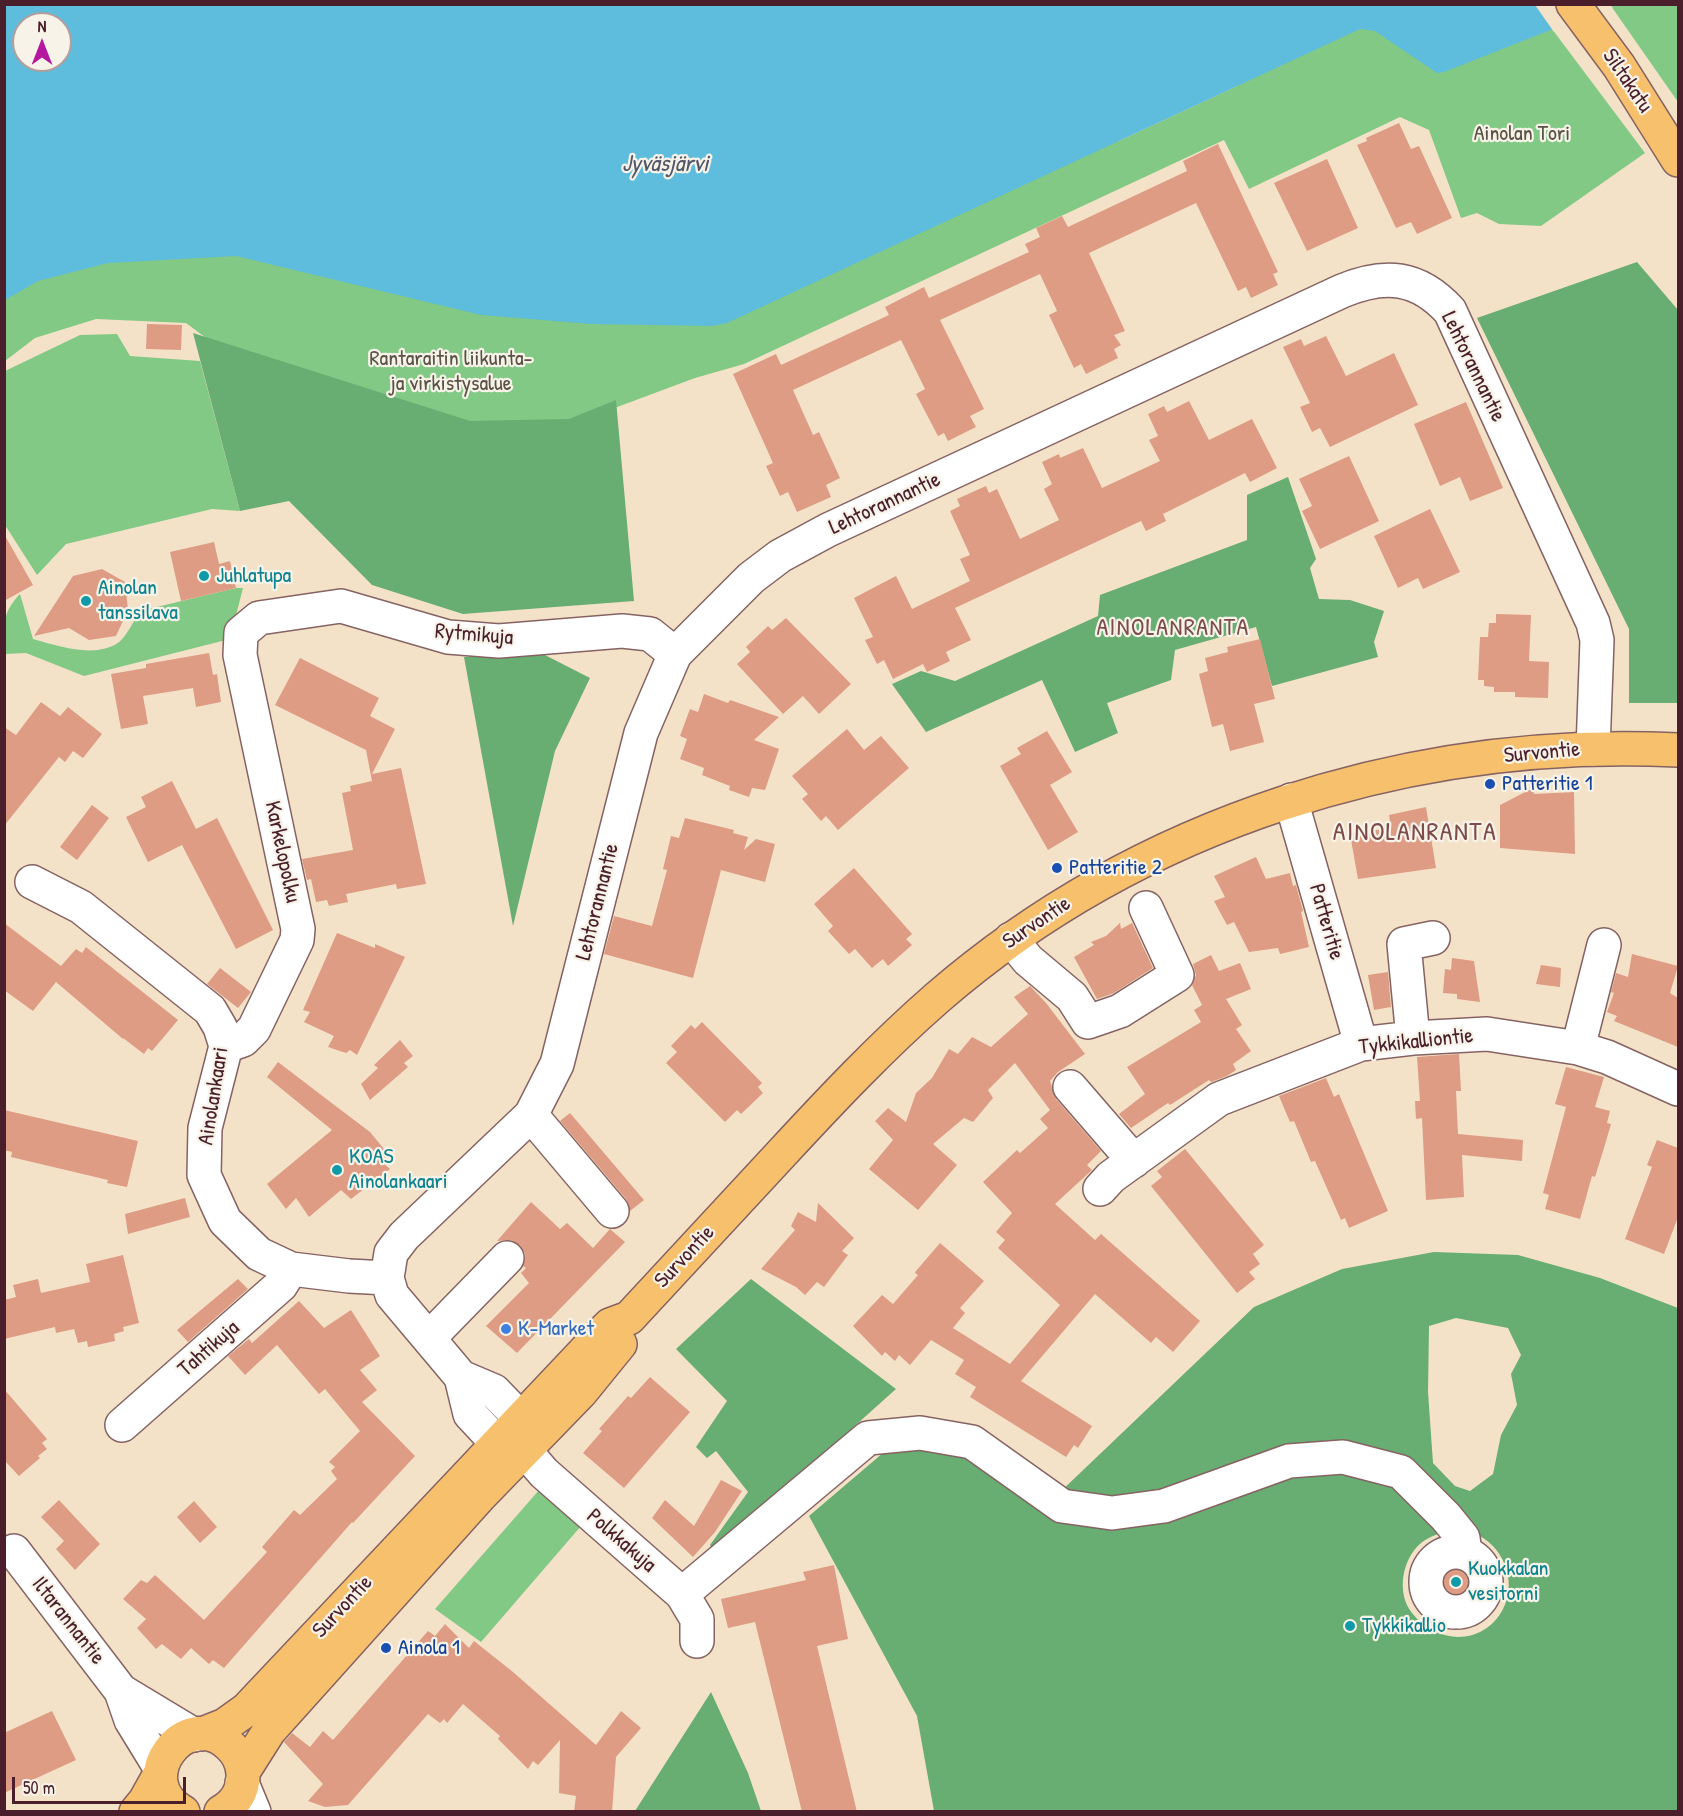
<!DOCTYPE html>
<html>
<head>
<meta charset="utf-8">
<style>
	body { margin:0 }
	#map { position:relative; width:1683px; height:1816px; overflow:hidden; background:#f4e2c8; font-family:"Patrick Hand",sans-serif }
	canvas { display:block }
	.frame { position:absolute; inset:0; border:6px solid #4a1f2b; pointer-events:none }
	.north { position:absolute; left:12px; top:12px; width:60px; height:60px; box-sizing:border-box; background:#f7f3e8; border:2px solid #b29e9c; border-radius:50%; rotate:0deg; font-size:16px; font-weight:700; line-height:24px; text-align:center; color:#4a1f2b }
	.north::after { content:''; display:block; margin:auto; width:21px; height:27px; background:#b5179e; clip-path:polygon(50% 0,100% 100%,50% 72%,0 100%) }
	.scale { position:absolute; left:12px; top:1777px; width:174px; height:27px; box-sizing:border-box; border:3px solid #4a1f2b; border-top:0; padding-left:8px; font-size:18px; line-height:21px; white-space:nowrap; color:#4a1f2b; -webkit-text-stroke:4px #f7f3e8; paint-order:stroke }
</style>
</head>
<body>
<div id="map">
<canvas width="1683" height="1816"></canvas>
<div class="frame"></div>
<div class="north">N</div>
<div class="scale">50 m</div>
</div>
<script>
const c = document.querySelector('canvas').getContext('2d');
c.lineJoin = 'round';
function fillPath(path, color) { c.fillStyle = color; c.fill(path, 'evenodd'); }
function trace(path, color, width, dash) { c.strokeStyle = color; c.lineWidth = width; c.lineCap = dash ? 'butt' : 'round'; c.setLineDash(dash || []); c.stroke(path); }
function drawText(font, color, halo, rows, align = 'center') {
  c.font = font + ' "Patrick Hand",sans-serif'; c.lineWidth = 4.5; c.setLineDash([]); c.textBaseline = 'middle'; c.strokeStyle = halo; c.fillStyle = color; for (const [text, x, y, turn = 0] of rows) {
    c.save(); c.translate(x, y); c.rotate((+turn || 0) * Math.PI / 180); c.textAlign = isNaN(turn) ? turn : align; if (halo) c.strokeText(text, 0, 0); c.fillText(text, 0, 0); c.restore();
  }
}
fillPath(new Path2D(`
	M1352,4L1488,54L1552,29L1645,153L1541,226L1499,224L1477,213L1461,218L1429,130L1400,117L1249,189L1224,140L744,364L695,378L577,422L508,437L237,361L186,323L96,319L35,338L5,361V150L1074,93L1119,141L1237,86Z
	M1614,5H1678V102L1611,6Z
	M117,334L130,356L200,361L240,511L212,509L66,544L37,575L5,525V371L80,335Z
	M236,588H243L230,639L84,676L26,653L5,654C5,626 0,615 20,594L33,639C58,646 96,659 119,642C126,637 135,619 140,611Z
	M540,1489L581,1526L481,1642L435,1609Z`), '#81c985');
fillPath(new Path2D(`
	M1637,262L1678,310V703H1629V629L1477,318Z
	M193,333L470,421L569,419L616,400L634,601L463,614L372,585L289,501L240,511Z
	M1288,477L1316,559L1310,568L1319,599L1350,600L1384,611L1374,642L1378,657L1272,686L1256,627L1175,650L1171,680L1107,703L1118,733L1075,752L1042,680L926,732L892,684L921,671L955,681L1098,616L1100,595L1247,540V495Z
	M539,652L590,678L555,751L513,926L464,657Z
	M1434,1252L1518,1255L1600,1278L1678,1308V1811H934L917,1716L809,1516L924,1418L1057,1495L1254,1307L1342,1269ZM1456,1318L1508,1328L1521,1355L1511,1374L1517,1405L1501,1435L1493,1474L1470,1491L1455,1486L1433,1463L1428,1392L1429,1326ZM1455,1530C1461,1531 1468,1531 1473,1533C1503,1544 1518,1581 1503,1609C1483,1647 1436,1644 1412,1613C1396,1593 1402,1559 1421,1543C1431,1535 1443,1532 1455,1530Z
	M751,1279L896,1389L713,1553L710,1545L748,1492L716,1451L707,1458L696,1447L727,1401L676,1349Z
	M711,1692L748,1773L761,1811H635Z`), '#68ad72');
fillPath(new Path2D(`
	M5,5H1614L1444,72L1437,73L1375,31L1360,29L727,323L712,326L591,324L481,315L236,256L108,263L38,281L5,300ZM24,24H60V60H24Z`), '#5ebcdc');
fillPath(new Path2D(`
	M1535,5H1610L1613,8L1554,32Z`), '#f4e2c8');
fillPath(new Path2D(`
	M1399,123L1411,149L1419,146L1452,218L1417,234L1411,222L1396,228L1357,145L1367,141L1366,138Z
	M1218,144L1278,272L1273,274L1278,285L1251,298L1246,287L1238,291L1196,203L1089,253L1125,331L1114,335L1121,345L1114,349L1118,358L1086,374L1081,364L1074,368L1049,315L1057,311L1040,274L940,320L984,409L970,416L976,427L948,441L944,433L938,436L916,394L925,389L901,340L793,390L813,435L819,432L840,478L826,485L831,497L797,512L788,492L780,496L766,466L773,463L733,374L776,354L781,365L889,315L885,307L924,287L929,298L1029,252L1025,244L1040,237L1036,228L1062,216L1068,227L1187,171L1183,161Z
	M1327,159L1358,228L1307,251L1274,183Z
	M147,324L182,325L181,350L146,349Z
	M1326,336L1346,376L1394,353L1418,405L1330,447L1320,428L1312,432L1300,407L1310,403L1283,347L1301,339L1304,346Z
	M1189,401L1209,440L1252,419L1277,468L1250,482L1245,473L1163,514L1166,521L1146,531L1141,521L955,608L971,640L946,652L950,661L927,672L923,664L893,679L884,660L877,664L865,640L873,637L854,598L896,576L912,609L970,581L960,559L970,555L950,511L960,506L957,499L986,486L989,493L997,489L1020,539L1059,520L1044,489L1052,484L1042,462L1059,454L1060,458L1083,448L1102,488L1160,461L1149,440L1158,436L1148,414L1164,406L1167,412Z
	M1466,402L1503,488L1470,501L1460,477L1440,486L1414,424Z
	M1349,456L1379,521L1320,549L1302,511L1312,506L1299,479Z
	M1430,509L1460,572L1423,589L1418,578L1398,588L1374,536Z
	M4,534L33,585L4,601Z
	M214,542L219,564L230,561L236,588L181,601L170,552Z
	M102,569L125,582L128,610L116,636L89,640L69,628L34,636L73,576Z
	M1496,614L1531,615L1529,661L1549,662L1548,698L1515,697V692H1494V687L1484,686V680H1478L1480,637H1488L1489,623H1496Z
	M786,618L851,684L819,714L803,696L783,714L737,664L750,652L746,647L768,626L772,630Z
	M1260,639L1275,699L1254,704L1264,742L1230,751L1223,724L1212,727L1199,674L1208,671L1205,658L1228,652L1227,647Z
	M209,653L213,675L217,674L221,702L196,707L193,688L143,696L148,724L121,729L111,674L146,668V664Z
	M300,658L379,698L370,716L395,729L372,774L401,768L426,884L397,889L396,884L346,894L348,902L329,906L327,900L316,902L311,879L307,880L302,859L353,850L342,793L351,791L350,786L372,781L366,750L275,705Z
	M704,694L728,703L730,700L779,717L754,740L779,749L765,790L752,788L749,797L729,790L730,786L702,775L704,768L680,759L687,739L680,736L690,709L698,712Z
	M41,702L60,716L68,707L102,734L83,758L73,751L65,762L59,757L4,826V727L16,735Z
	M847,729L864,750L881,736L909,768L838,830L826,816L821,821L802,799L808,794L792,776Z
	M1047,731L1072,772L1050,785L1078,832L1048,850L1000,766L1021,754L1017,748Z
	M172,781L196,829L217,818L273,930L236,949L182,845L148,862L126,817L146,807L141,797Z
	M1535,787L1534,794L1574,792L1575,854L1500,848V805Z
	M92,805L109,818L77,860L60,847Z
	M1426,807L1436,868L1358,879L1350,834L1391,828L1389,815Z
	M685,818L734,830L733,833L748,837L744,850L756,839L775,844L765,882L721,870L693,978L604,954L614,916L652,926L667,870L663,869L671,836L679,838Z
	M1256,857L1266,879L1290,873L1293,886L1296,885L1303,911L1301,912L1309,947L1280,954L1278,948L1249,952L1234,922L1227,925L1214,901L1225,897L1214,876Z
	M854,868L912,934L906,939L912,945L888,966L883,959L872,968L855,949L849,954L828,931L833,926L814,904Z
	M4,923L61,966L76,949L82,953L86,947L178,1020L152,1051L148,1048L144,1054L123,1038V1039L56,982L33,1011L4,990Z
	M1120,923L1121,929L1132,923L1153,968L1114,993L1097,999L1074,957L1094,945L1091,942L1106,936Z
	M337,933L375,948V944L405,957L357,1055L350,1050L346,1053L328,1047L334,1036L304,1022L310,1012L303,1010Z
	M1632,954L1678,966L1670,993L1678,998V1047L1614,1021L1617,1016L1607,1012L1614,993L1611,992L1616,973L1628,977Z
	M1211,955L1219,971L1240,963L1251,989L1226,999L1242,1025L1236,1029L1251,1051L1233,1064L1236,1070L1227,1076L1211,1082L1209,1080L1170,1105L1168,1103L1131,1128L1119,1114L1145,1094L1127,1067L1201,1022L1194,1010L1202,1005L1192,985L1196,975L1193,964Z
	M1452,958L1474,961L1480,1002L1457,999V994L1443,993L1445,969L1451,970Z
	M1541,965L1561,968L1560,987L1536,984Z
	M220,968L251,992L238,1008L207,984Z
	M1388,972L1391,1007L1374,1010L1368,975Z
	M1030,986L1046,1003L1085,1054L1058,1072L1050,1081L1056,1099L1101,1151L1087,1165L1092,1170L1055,1204L1095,1240L1101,1234L1200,1321L1173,1352L1156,1337L1151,1343L1095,1294L1021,1381L1092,1426L1078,1448L1074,1445L1066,1457L970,1397L976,1387L955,1374L964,1360L931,1340L910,1365L899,1355L895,1361L885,1352L882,1356L853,1326L882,1295L893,1304L918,1275L915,1273L916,1271L940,1243L984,1281L960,1308L965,1313L953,1328L1010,1364L1060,1305L998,1248L1005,1240L996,1232L1012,1213L983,1182L1017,1150L1020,1153L1048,1128L1040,1119L1050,1110L1015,1063L988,1090L993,1098L973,1122L964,1118L933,1144L957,1165L918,1210L869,1169L893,1140L875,1121L888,1108L906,1122L916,1093L932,1078L949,1049L958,1054L972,1037L991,1047L1028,1014L1014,997Z
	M702,1022L762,1083L758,1087L763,1093L741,1114L737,1110L725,1122L666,1063L677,1052L671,1046L691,1025L695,1029Z
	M400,1040L413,1056L404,1063L408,1067L370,1100L361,1084L378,1068L374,1065Z
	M1459,1054L1461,1091H1456L1458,1134L1523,1140L1522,1161L1462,1155L1464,1197L1426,1200L1422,1118L1416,1119L1415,1101H1420L1417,1057Z
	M278,1062L333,1104L332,1106L333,1104L370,1132L389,1155L381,1161L390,1169L351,1199L341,1190L309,1217L296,1198L286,1209L267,1184L332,1130L267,1077Z
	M1566,1067L1604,1077L1595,1107L1610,1111L1607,1123L1611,1124L1604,1148L1595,1177L1592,1176L1580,1219L1545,1209L1549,1195L1543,1193L1566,1107L1555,1104Z
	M1326,1078L1334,1097L1339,1094L1388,1211L1349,1228L1345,1218L1341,1220L1315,1161L1311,1162L1294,1121L1290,1122L1279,1096Z
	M4,1110L138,1141L127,1187L107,1183L108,1180L11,1157L12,1152L4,1150Z
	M570,1113L644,1200L630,1211L626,1199L560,1121Z
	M1657,1140L1678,1148V1217L1664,1254L1625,1239L1652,1167L1647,1165Z
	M1185,1149L1264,1245L1253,1254L1260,1264L1249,1272L1255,1279L1237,1293L1151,1186L1162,1177L1157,1171Z
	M185,1198L190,1217L128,1234L125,1214Z
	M531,1202L560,1229L567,1223L593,1248L610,1229L625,1242L517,1353L486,1326L529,1283L521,1273L526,1268L523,1266L525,1254L520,1245L511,1240L497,1241Z
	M818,1203L854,1238L842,1251L848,1255L824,1287L817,1282L805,1295L796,1287L761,1269L795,1230L791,1226L798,1212L816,1222Z
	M123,1255L139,1323L123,1327L124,1331L114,1334L115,1341L88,1347L87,1341L78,1343L74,1329L56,1333L55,1327L4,1339V1300L16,1297L13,1285L38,1279L41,1293L90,1282L86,1264Z
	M238,1279L248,1289L188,1342L177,1330Z
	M299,1301L324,1328L351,1310L380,1356L360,1370L377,1390L362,1402L415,1456L353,1523L352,1522L224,1668L213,1660L209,1664L191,1648L181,1659L162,1644L156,1649L137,1628L146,1619L123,1599L141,1580L147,1583L155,1575L204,1620L267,1552L262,1547L294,1510L300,1515L337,1479L331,1471L335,1467L329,1462L360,1431L325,1389L319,1394L277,1345L245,1375L228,1356L249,1339L252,1343Z
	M650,1377L690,1412L624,1488L583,1453L602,1431L599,1429L628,1396L631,1398Z
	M4,1389L47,1439L42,1443L47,1449L38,1456L40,1458L19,1476L4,1460Z
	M721,1480L742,1491L715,1532L693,1557L652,1518L665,1500L694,1526Z
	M59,1500L100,1544L75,1570L56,1549L64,1541L41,1517Z
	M194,1501L217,1527L200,1543L177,1517Z
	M1447,1559L1458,1570L1468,1571L1476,1568L1479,1573L1481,1580L1480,1590L1474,1600L1467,1605L1459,1607L1445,1605L1435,1595L1431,1582L1433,1575L1440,1564Z
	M834,1565L848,1639L817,1646L857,1812H802L755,1622L728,1628L721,1599L806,1580L803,1572Z
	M445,1624L469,1648L474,1641L513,1672L596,1745L621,1711L641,1728L616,1757L612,1812H574L576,1796L559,1793L560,1740L538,1765L533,1761L528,1769L498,1739L500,1736L463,1704L447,1723L444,1719L440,1723L428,1714L348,1805L325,1807L308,1801L323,1784L284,1742L292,1733L310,1747L323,1731L333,1740L428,1631L435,1636Z
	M52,1711L76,1760L4,1793V1733Z`), '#dd9c83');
const minor = new Path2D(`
	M1291,800L1361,1044
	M32,882L81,907L210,1010L220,1027L226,1046L205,1128L204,1175L225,1221L259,1254L291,1269L349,1276L387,1278
	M1011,939L1028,960L1072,997L1088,1022L1120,1011L1177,975L1146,908
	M1413,1038L1404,944L1433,938
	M226,1046L243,1040L254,1029L297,940L298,929L240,655L241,633L259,618L341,606L448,637L499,641L622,631L650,634L675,654
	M1578,1048L1604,945
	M1070,1087L1134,1161
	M531,1115L612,1211
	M1100,1189L1111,1177L1219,1099L1361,1044L1413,1038L1487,1034L1578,1048L1607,1057L1678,1089
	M429,1338L507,1258
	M461,1377L494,1391L521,1419L524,1446
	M122,1425L281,1285L291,1269
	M525,1451L497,1443L470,1414L461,1377L392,1295L387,1278L391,1253L404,1236L531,1115L557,1064L641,733L675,654L751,578L780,556L828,530L1342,291C1385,273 1418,276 1450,311L1593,623L1597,640L1593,749
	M525,1451L544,1473L682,1594L697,1619V1641
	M14,1551L121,1691L131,1720L161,1769
	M1426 1582a30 30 0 1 1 60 0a30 30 0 1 1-60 0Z
	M682,1594L868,1438L920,1433L972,1442L1062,1506L1112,1513L1164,1506L1289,1461L1343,1457L1401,1472L1446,1517L1463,1538L1465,1553
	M121,1691L194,1735
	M242,1783L254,1812`);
const major = new Path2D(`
	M1573,4L1619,66L1678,160
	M202,1734L225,1725L246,1710L604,1331L610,1325L629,1318C680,1263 731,1208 782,1153C832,1099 882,1046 937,998C1140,822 1411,737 1678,750
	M243,1772L269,1731L480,1496L581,1392L620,1344
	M136,1812L145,1801L160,1774
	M183,1812C128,1781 186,1704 229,1745C237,1752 242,1762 243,1773C244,1790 235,1804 221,1812`);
trace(minor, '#866362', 36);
trace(major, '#866362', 36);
trace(minor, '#fff', 33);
trace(major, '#f7c06c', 33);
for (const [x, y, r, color] of [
	[204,576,6,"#0f9aa8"],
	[86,601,6,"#0f9aa8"],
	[1490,784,6,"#1a4fb4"],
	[1057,868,6,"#1a4fb4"],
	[337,1170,6,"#0f9aa8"],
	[506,1329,6,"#3f7fe0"],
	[1456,1582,6,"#0f9aa8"],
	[1350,1626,6,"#0f9aa8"],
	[386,1648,6,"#1a4fb4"]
]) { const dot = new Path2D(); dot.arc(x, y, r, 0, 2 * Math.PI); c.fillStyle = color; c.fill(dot); trace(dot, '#f7f3e8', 2); }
drawText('22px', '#4a1f2b', '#f7f3e8', [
	["Siltakatu",1627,81,56],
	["Lehtorannantie",1473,367,64],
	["Lehtorannantie",885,504,-25],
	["Rytmikuja",474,635,5],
	["Survontie",1542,753,-5],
	["Karkelopolku",282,852,78],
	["Lehtorannantie",598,902,-76],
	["Patteritie",1326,922,74],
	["Survontie",1037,923,-34],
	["Tykkikalliontie",1416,1042,-6],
	["Ainolankaari",214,1096,-81],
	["Survontie",685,1257,-47],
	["Tahtikuja",209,1349,-41],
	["Polkkakuja",621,1541,41],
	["Survontie",343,1607,-47],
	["Iltarannantie",68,1621,52]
]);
drawText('22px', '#5a5246', '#f7f3e8', [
	["Ainolan Tori",1522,134],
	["Rantaraitin liikunta-",451,359],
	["ja virkistysalue",451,384]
]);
drawText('22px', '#0d838f', '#f7f3e8', [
	["Juhlatupa",216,576],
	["Ainolan",98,588],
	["tanssilava",98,613],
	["KOAS",349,1157],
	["Ainolankaari",349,1182],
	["Kuokkalan",1468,1569],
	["vesitorni",1468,1594],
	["Tykkikallio",1362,1626]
], 'left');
drawText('22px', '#164399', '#f7f3e8', [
	["Patteritie 1",1502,784],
	["Patteritie 2",1069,868],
	["Ainola 1",398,1648]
], 'left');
drawText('22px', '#366cbe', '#f7f3e8', [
	["K-Market",518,1329]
], 'left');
drawText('italic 24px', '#515669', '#f7f3e8', [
	["Jyväsjärvi",665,165]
]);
c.letterSpacing = '1.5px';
drawText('24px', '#7d4b4a', '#f7f3e8', [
	["AINOLANRANTA",1173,629]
]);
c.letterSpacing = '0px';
c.letterSpacing = '1.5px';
drawText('26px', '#7d4b4a', '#f7f3e8', [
	["AINOLANRANTA",1415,833]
]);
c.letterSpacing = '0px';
</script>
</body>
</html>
